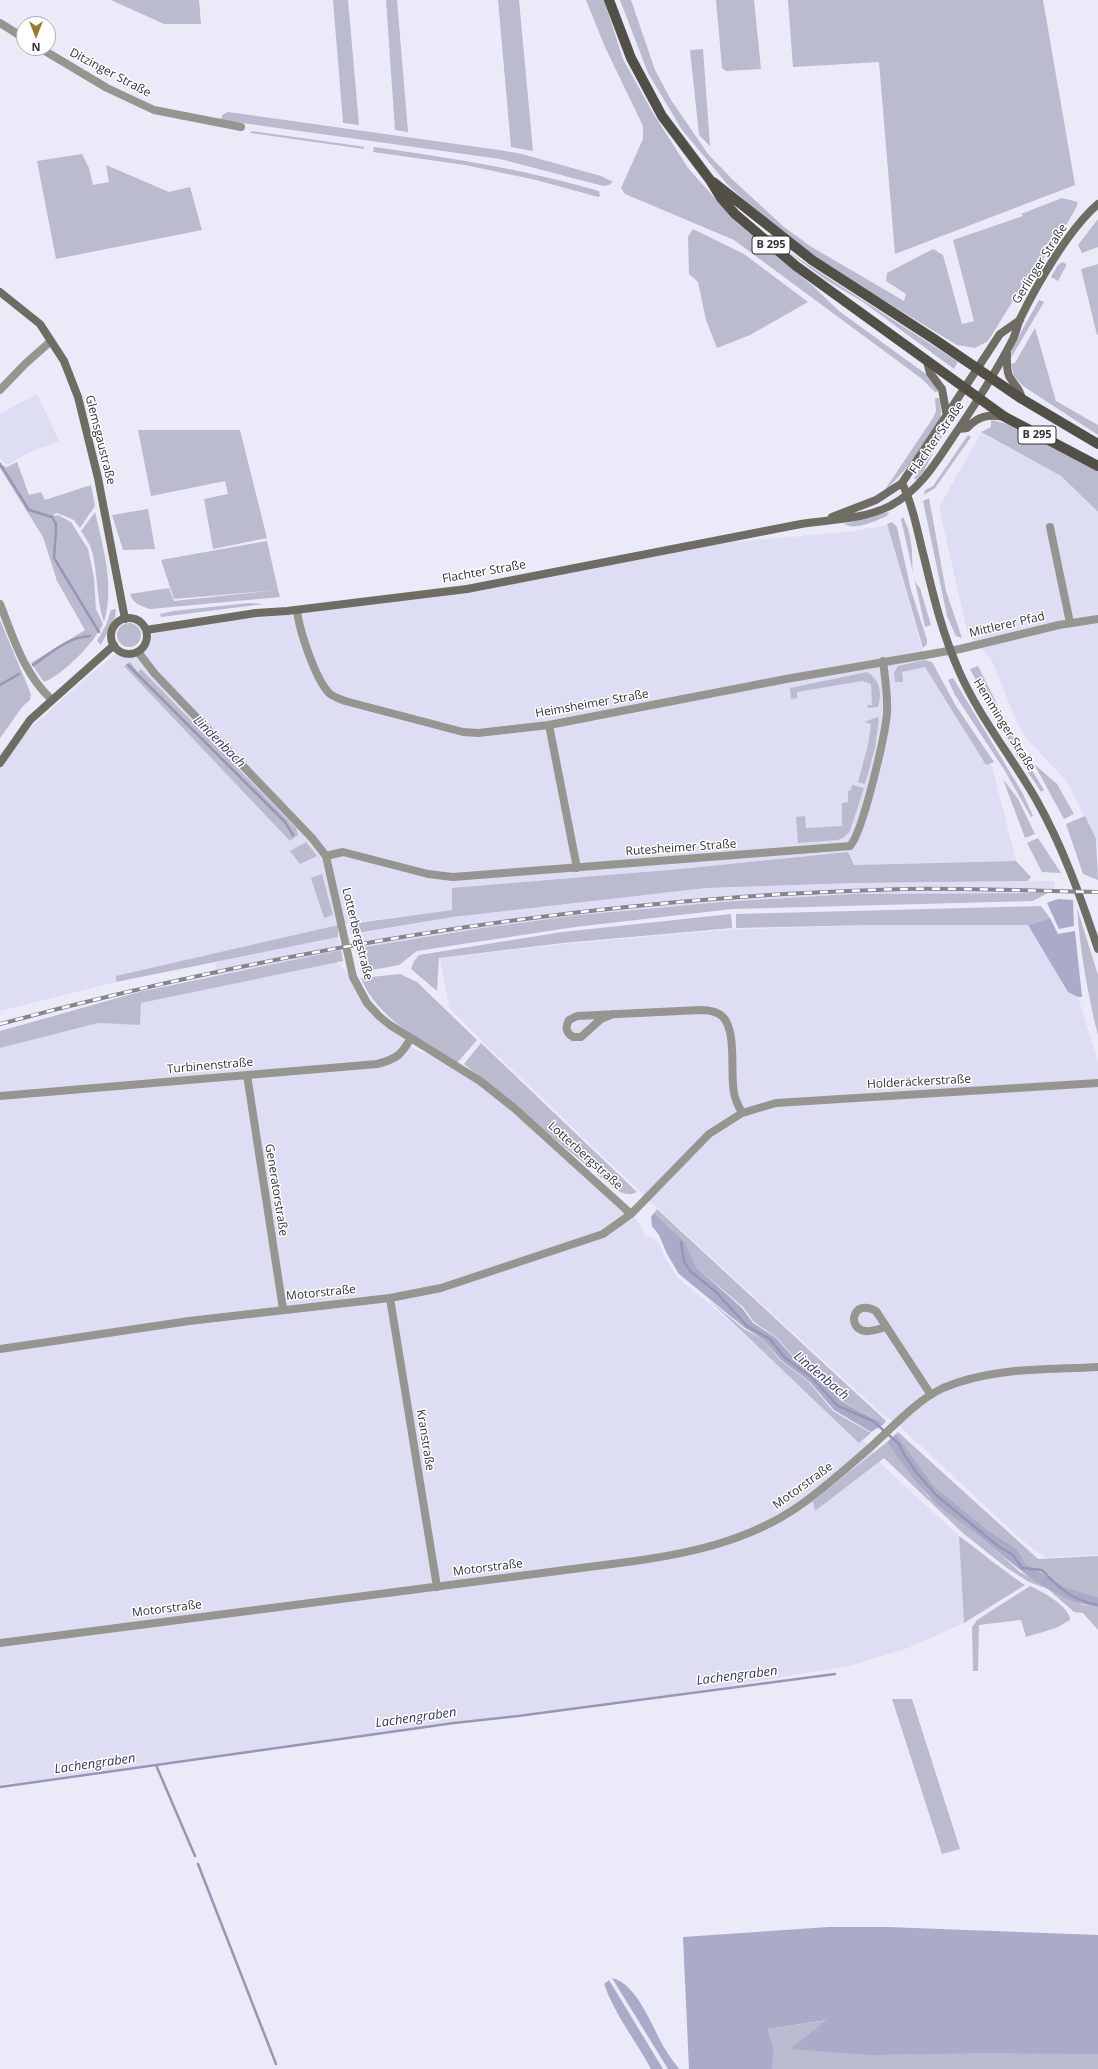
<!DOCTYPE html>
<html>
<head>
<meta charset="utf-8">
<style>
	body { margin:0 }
	#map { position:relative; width:1098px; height:2069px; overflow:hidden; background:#eaeaf8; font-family:"Open Sans",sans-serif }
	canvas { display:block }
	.north { position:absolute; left:16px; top:16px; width:40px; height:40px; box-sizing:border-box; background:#fff; border:1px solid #adadb0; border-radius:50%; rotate:180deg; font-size:11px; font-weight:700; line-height:16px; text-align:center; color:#333339 }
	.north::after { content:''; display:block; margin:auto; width:14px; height:18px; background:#987b24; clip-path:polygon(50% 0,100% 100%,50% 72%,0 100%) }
</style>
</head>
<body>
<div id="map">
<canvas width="1098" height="2069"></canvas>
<div class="north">N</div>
</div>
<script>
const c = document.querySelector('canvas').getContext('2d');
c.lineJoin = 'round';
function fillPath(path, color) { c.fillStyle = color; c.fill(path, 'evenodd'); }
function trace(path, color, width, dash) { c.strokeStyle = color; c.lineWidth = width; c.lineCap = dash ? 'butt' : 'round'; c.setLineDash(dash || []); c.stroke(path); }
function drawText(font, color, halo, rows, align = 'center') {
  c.font = font + ' "Open Sans",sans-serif'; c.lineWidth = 3; c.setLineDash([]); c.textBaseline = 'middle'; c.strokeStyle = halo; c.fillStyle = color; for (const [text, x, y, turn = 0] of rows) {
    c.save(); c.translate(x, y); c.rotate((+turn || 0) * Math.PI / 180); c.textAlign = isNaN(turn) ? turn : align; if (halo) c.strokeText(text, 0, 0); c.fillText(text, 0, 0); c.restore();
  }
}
fillPath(new Path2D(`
	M37,394L59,441L30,452L7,465L0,458V412L1,413Z
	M981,433L1061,476L1098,513V847L1096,839L1068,783L1030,742L1018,725L992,661L967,631L939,507Z
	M887,525L922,648L963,722L992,766L1016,861L854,865L848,852L680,869L452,888L453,910L343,924L117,976L116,982L0,1011V752L20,738L61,700L115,654L128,657L140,654L150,644L154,631L467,589L686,546L848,532Z
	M1055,881L1054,893L852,894L721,902L580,915L489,927L358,948L355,934L453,917L706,888L855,883Z
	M869,925H1028L1068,992L1078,997L1098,1062V1555L1045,1557L1023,1541L896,1423L883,1415L654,1205L481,1040L449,1007L440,958L565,944L724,930Z
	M338,937L341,950L214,976L216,962Z
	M336,962L353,977L359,989L390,1025L414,1049L458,1067L480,1081L631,1214L640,1224L645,1236L652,1237L660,1244L664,1257L677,1277L732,1323L800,1387L870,1447L878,1461L959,1536L964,1623L908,1648L849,1666L710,1689L0,1785V1048L98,1023L140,1025L141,1003Z`), '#dddef3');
fillPath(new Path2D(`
	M111,0H199L201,24H164Z
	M333,0H348L359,125L343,123Z
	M386,0H397L408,132L395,130Z
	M498,0H519L533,151L511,147Z
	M586,0H604L623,59L653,113L688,168L736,222L814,287L839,311L930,377L939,391L935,392L922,379L734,240L625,194L621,188L643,139V126L605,47Z
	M620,0H631L655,70L671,100L708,154L733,180L784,227L810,246L904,301L906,294L886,281L887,273L933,249L943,255L962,324L974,321L953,240L1023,216L1021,214L1062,198L1078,202L1076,208L1054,246L1026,280L988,341L975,348L957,345L870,292L808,251L756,211L728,185L682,130L648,73Z
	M716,0H754L761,69L726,71L722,68Z
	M788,0H1043L1075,185L895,254L879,62L793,67Z
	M703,49L710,146L699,135L690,50Z
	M228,112L499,150L522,154L601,176L613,182L609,185L603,186L500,159L221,120L222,115Z
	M251,131L359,146L364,147V149L251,133Z
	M374,147C452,158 523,169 599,191L600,196L598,197L536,180L465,165L373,152Z
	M82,154L89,168L93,185L109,182L106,165L169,192L190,187L202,230L56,259L37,161Z
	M1098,219V247L1082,253L1078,245Z
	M693,229L744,254L808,302L750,335L717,348L706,320L698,282L689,274L688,237Z
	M784,249L958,362L954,369L863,302L826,280Z
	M1062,262L1066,264V266L1058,281L1051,277L1058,265Z
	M1098,264V335H1097L1081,269Z
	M1039,300L1044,302L1011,358L1012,348Z
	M1035,328L1056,401L1098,425V435L1023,386L1014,376L1011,364L1015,363Z
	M935,398H940C940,403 941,409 941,414C939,431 898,480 884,491L933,418L936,411Z
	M960,404L963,405L937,444L924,471L917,480L914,478Z
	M991,420L1007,424L1098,471V512L1061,476L981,432L991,427Z
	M138,430H240L267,538L213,549L204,499L228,494L225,481L151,496Z
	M968,435L971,437L935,488L924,495L925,490L933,486Z
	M17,462L29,495L41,492L45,500L91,485L95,506L80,528L74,520L57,513L54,514V516L58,515L71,522L88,549L94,578L96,609L103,624C94,643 64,674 44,682L31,663L85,630L57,581L43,537L0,468V465L7,467Z
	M929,498L946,591L962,638L956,636L947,616L923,501Z
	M148,509L155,549L123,550L112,515Z
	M95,512C103,547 115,587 104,622C96,599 98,574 92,551C90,544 85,537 81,531Z
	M889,512L887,516C875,521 856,531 844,524Z
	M903,517C907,525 910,533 911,543C914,557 909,578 920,588L931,625L925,627L901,519Z
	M892,522L897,527L911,590L927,640V644L923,648L887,524Z
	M267,541L278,590L174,599L161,560Z
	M169,588L174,601L278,590L280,597L150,609C141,606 133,604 130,594Z
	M249,603L264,604L161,617L160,614L173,611Z
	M116,609L115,617L101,645L97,641L106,625L111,610Z
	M0,620L31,694L30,700L23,706L0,738Z
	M117 635a12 12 0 1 1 24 0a12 12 0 1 1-24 0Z
	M924,660L932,662L956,706L994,762L986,765L925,667L902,672L903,682H895L894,673L898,666Z
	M130,662L138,672L141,669L296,828L298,835L290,841L124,666Z
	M978,666L1022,754L1044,790L1041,792L1018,757L970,669Z
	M867,672C879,678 883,694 878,707L868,708L867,705H872L871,684L862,681L797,692V698L791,699L790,688Z
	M953,678L1022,792L1033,816L1031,817L1005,771L955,695L948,680Z
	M877,717L879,719L875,748L865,784L858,782L868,745L871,724L865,722Z
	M1034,764L1057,784L1074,814L1064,819Z
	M1003,779L1018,799L1035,834L1025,838Z
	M852,785L864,788L850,831L844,837L838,840L798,843L796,817L805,816L806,828L842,826V803L848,802V791L851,790Z
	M1085,816L1096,839L1098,880L1083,874L1066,824Z
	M1038,838L1061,873L1042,872L1027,843Z
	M306,842L317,856L300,864L290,851Z
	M848,852L854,865L1016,861L1031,877L1028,881L855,883L706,888L453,917L351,934L350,924L452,910V888L680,869Z
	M322,874L333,915L324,918L311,878Z
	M1048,893L1033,901L732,909L575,927L417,951L399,965L361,972L358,948L489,927L580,915L721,902L852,894Z
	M1041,906L1050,918L1028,925H869L736,928V914Z
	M1077,908L1098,975V1036C1088,994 1080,952 1077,908Z
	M731,914L732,928L563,943L439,958L437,991L411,969L414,961L419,955L562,932Z
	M338,925V937L116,982V976Z
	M341,950L343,961L141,1003L140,1025L98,1023L0,1048V1031L139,992Z
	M400,974L417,982L477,1040L457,1063C422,1040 377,1019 361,978Z
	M481,1043L637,1192C622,1200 608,1183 597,1174L599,1172L588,1163L586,1165L464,1064Z
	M657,1209L886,1421L884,1424L842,1401L815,1373L794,1357L777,1338L754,1322L743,1307L696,1267L685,1242L654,1213Z
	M710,1301L744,1329L764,1340L780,1360L809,1382L833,1411L871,1433L859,1443Z
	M898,1432L1038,1559L1098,1556V1597L1065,1587L1026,1564L1017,1549L989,1531L934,1486L896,1434Z
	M887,1442L928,1496L989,1544L1020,1572L1083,1605L1098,1607V1630L1083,1613L1074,1612L1048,1589L1029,1582L1007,1568L964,1534L884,1458L815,1511L813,1501Z
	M959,1536C981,1552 1002,1570 1025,1585L964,1623Z
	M1030,1586C1041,1591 1070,1606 1070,1620L1056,1628L1026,1637L1021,1620L979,1625L978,1671H973L972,1627L977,1620Z
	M892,1699H912L960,1849L942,1854Z
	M827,2020L790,2049L1092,2053L1098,2054V2069H772L774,2050L768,2029Z`), '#bbbbcf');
fillPath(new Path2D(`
	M1058,899L1073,900L1074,926L1059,929L1047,903Z
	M1050,918L1058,934L1075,931L1082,997H1078L1068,992L1028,925Z
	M654,1213L685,1242L696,1267L742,1308L753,1323L776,1338L793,1357L815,1373L841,1401L884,1424L871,1432L834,1410L810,1382L781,1360L764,1340L745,1328L679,1274L667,1254L659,1235L652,1226L651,1217Z
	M896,1434L934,1486L989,1531L1017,1549L1026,1564L1065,1587L1098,1597V1607C1049,1601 1012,1562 975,1533C960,1521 941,1510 928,1495C913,1479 900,1460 887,1442Z
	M829,1927H888L1098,1935V2054L982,2053L870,2055L790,2049L826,2020L768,2029L774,2050L772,2069H689L683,1937Z
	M612,1978C637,1983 653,2029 665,2049C669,2056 674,2062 679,2069H668Z
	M609,1980L663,2069H651C636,2041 615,2015 604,1984Z`), '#aaaac9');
trace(new Path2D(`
	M0,464L29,510L52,517L56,524V532L54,558L99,632
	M33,665C51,653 68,637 90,636
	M128,665L285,822L293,835
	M0,685L19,674
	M681,1242L684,1261L690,1271L715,1291L747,1326L770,1339L784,1357L811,1377L838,1406L873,1421L899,1444L905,1456L917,1473L936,1495L998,1546L1013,1555L1022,1568L1042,1570C1059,1589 1073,1600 1098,1605
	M156,1765L195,1856
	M0,1787L454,1723L518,1716L835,1674
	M198,1864L276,2064`), '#9797b5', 2.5);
trace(new Path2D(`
	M0,23L24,38
	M40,48L107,88L154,110L241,127
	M0,390L25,364L51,341
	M1050,527L1070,623
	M0,604C13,637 24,674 51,699
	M297,610C299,630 315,678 329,693C333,697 340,699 345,701L463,732L478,733L549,725L786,679L960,649L1059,625L1098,619
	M138,652L155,674L312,838L326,856L353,977L367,1003L380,1017L390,1025L480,1081L514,1108L631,1214
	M549,725L577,868
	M326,856L343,852L428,874L453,877L850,846C863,832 885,736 887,713C888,696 885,678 883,661
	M613,1014L601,1019L581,1037H573C566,1033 565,1027 569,1020L577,1016L700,1010C708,1010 717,1011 723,1017C737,1032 730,1073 734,1093C735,1100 739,1107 742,1113
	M247,1075L283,1309
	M0,1096L377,1064C397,1059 401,1055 411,1038
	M390,1298L437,1587
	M886,1327C879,1329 872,1332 865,1331C846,1328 853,1298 876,1311L931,1395
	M0,1349L189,1321L390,1298L441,1288L603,1234L631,1214L709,1134L742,1113L776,1103L1098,1083
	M0,1643L635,1561C692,1553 750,1540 799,1506C822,1490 843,1471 864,1453C890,1431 912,1403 943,1388C991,1367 1047,1370 1098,1367`), '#97958f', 8);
trace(new Path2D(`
	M0,292L40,324L64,361L78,397L98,478L125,619
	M1007,352C1007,360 1006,368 1009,376C1014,385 1020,388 1022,399
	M927,362L930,373L942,389L947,417
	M959,429L967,428C978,416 988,414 1004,417
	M902,483C914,508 918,535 925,561C934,599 943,635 959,671C979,717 1012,757 1037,801C1063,847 1081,898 1098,949
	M832,517L876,500L902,483L1000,334L1020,320
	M111 636a18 18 0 1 1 36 0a18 18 0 1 1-36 0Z
	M146,630L256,613L287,611L467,589L801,524C831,519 861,520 890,506C918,491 934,466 951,440C973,408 995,374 1013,339C1016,333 1017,326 1020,319C1037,284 1069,229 1098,204
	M0,763L30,720L114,645`), '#6f6c64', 8);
trace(new Path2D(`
	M609,0L631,58L662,116L710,180L721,198L735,214L796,266L1005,417L1098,466
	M713,182L812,260L934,339L1022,399L1098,444`), '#524f46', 10);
const rail = new Path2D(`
	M0,1024C295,945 597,897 903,889C968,888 1033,891 1098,892`);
trace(rail, '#85858f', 4);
trace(rail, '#fff', 2.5, [8]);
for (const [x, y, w] of [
	[771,245,38],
	[1037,435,38]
]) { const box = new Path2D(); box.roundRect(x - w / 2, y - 9, w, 18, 3); c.fillStyle = '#fff'; c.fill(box); trace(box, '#333339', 1); }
drawText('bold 11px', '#333339', null, [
	["B 295",771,245],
	["B 295",1037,435]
]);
drawText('12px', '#333339', '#fff', [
	["Ditzinger Straße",110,73,28],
	["Gerlinger Straße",1040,264,-58],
	["Flachter Straße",937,438,-55],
	["Glemsgaustraße",100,440,76],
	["Flachter Straße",484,572,-10],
	["Mittlerer Pfad",1007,625,-13],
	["Heimsheimer Straße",592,704,-10],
	["Hemminger Straße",1004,725,58],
	["Rutesheimer Straße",681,848,-4],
	["Lotterbergstraße",357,934,76],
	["Turbinenstraße",210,1066,-5],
	["Holderäckerstraße",919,1082,-3],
	["Lotterbergstraße",585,1156,42],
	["Generatorstraße",276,1190,81],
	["Motorstraße",321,1293,-6],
	["Kranstraße",425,1440,81],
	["Motorstraße",803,1486,-36],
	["Motorstraße",488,1568,-7],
	["Motorstraße",167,1609,-7]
]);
drawText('italic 13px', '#393661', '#fff', [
	["Lindenbach",219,742,45],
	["Lindenbach",821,1376,40],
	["Lachengraben",737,1676,-7],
	["Lachengraben",416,1718,-8],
	["Lachengraben",95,1764,-8]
]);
</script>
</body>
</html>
